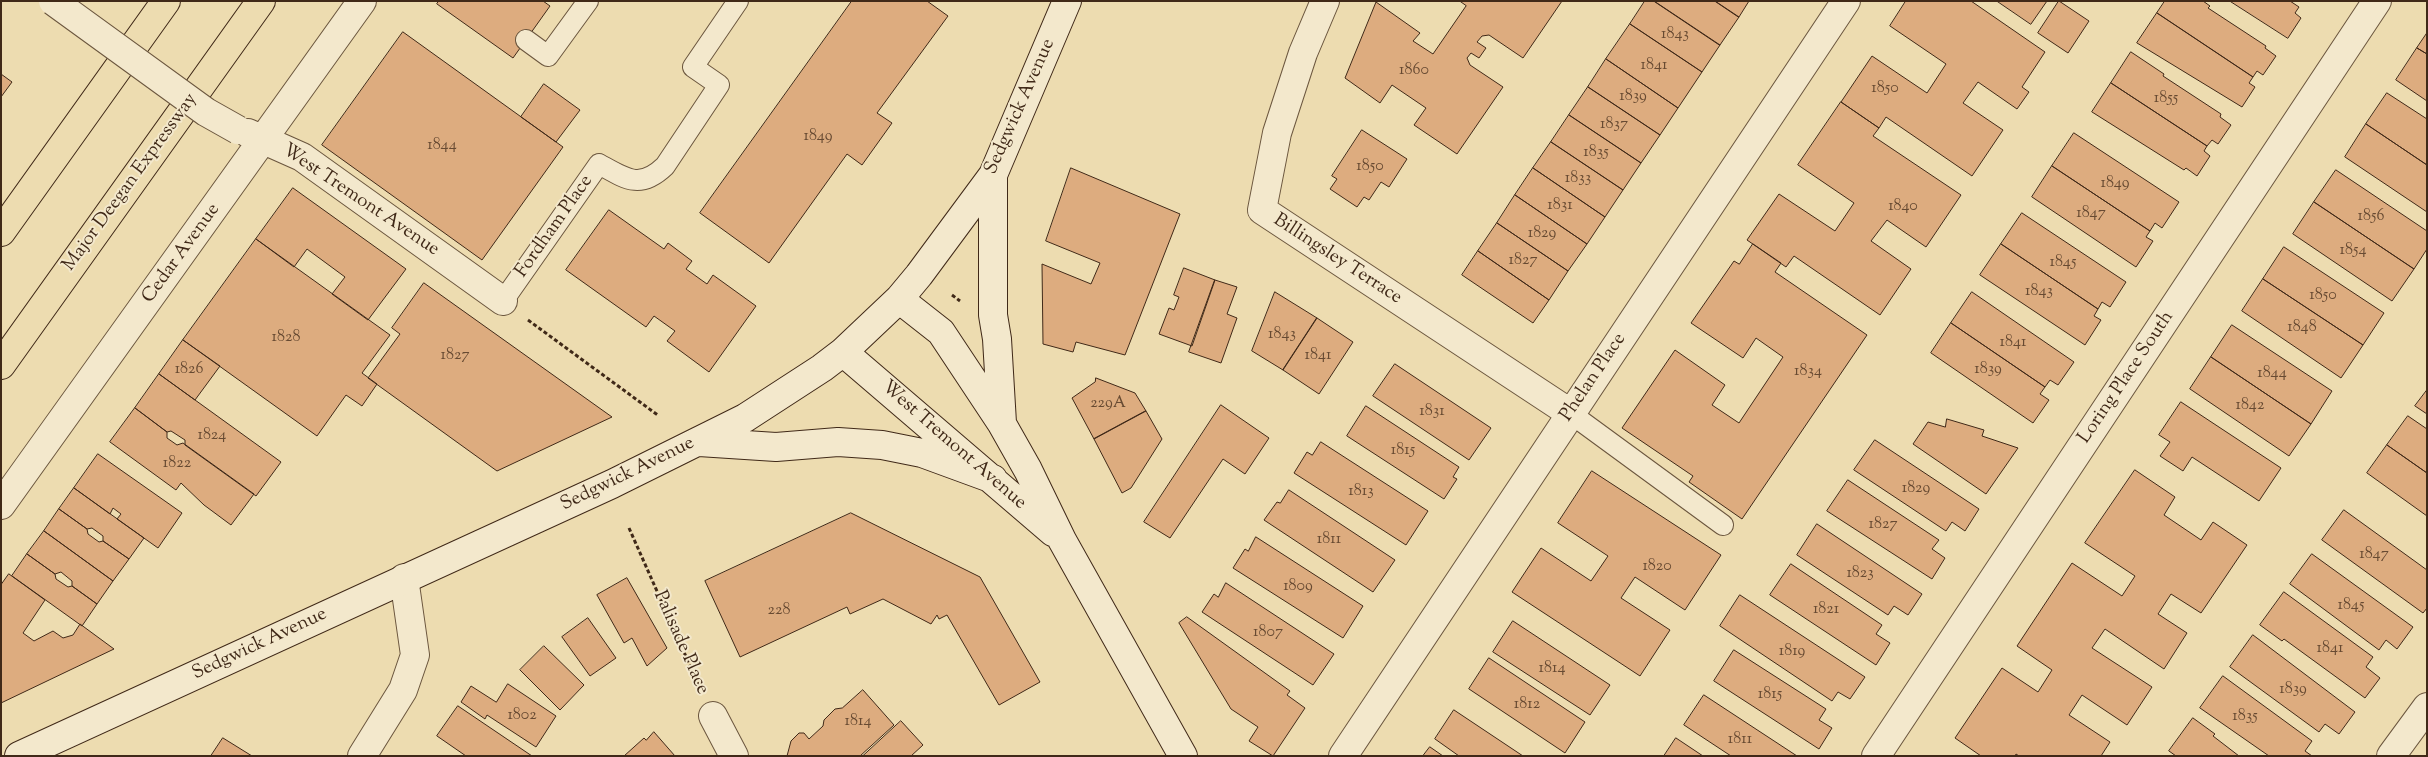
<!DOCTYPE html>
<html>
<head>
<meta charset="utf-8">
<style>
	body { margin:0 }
	#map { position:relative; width:2428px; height:757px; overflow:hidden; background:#eddcb0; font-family:"Sorts Mill Goudy",serif }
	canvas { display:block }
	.frame { position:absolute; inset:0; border:2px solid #402918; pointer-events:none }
</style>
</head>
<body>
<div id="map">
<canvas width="2428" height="757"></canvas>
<div class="frame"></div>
</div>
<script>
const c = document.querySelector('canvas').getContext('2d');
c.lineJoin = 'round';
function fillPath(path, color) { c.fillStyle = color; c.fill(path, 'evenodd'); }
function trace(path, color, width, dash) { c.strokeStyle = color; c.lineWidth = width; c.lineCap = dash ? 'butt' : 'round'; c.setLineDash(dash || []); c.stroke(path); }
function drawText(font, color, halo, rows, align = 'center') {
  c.font = font + ' "Sorts Mill Goudy",serif'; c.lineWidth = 4; c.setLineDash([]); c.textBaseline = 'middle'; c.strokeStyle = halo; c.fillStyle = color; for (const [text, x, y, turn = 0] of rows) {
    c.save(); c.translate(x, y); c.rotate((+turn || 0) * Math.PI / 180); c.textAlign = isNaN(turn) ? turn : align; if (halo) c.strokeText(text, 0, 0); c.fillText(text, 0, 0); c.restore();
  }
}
const building = new Path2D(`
	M439,1H543L550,6L513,58L437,4Z
	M852,1H927L948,16L877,113L892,123L862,165L847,154L769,263L700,213Z
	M1460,1H1562L1523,58L1489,35L1482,36L1477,42L1486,48L1479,58L1471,53L1467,58L1470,65L1503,87L1457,154L1414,125L1426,108L1392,85L1380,103L1345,78L1376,2L1420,33L1413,41L1433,54L1466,6Z
	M1645,1H1654L1720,45L1702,72L1630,24Z
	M1654,1H1715L1739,17L1720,45Z
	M1715,1H1749L1739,17Z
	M1906,1H1971L2045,52L2022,87L2029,92L2017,109L1978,82L1963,103L2003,130L1972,176L1886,117L1879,128L1841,102L1872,56L1927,93L1946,64L1890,26Z
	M1997,1H2047L2031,24Z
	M2059,1L2089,21L2068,53L2038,33Z
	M2165,1H2203L2210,6L2208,8L2266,46L2265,48L2276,56L2263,75L2257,71L2253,77L2157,13Z
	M2230,1H2290L2299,7L2295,13L2301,18L2288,38Z
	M2157,13L2253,77L2249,83L2255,87L2242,107L2137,43Z
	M1630,24L1702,72L1678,108L1606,59Z
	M403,32L563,147L482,260L322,145Z
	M2427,33V54L2417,48Z
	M2417,48L2427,54V101L2396,80Z
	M2131,52L2164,74L2163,76L2221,114L2220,117L2231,125L2218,144L2212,140L2207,146L2111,83Z
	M1606,59L1678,108L1660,135L1588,87Z
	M1,74L12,82L1,97Z
	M2111,83L2207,146L2204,151L2210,156L2197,176L2186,168L2184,170L2092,112Z
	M544,84L580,110L556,142L521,117Z
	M1588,87L1660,135L1641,163L1569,115Z
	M2387,93L2427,119V165L2366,124Z
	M1841,102L1879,128L1873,136L1961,195L1926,247L1887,220L1871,241L1911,269L1880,315L1794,256L1786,267L1747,240L1779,194L1835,231L1854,203L1798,165Z
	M1569,115L1641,163L1623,190L1551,142Z
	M2366,124L2427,165V212L2345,157Z
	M1362,130L1407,159L1389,187L1381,182L1369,200L1364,197L1357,207L1330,189L1337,179L1332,176Z
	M2074,133L2179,202L2162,228L2155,223L2150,231L2052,166Z
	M1551,142L1623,190L1605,217L1533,168Z
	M2052,166L2150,231L2146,237L2153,241L2136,267L2032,197Z
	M1071,168L1180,214L1125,355L1076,342L1073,352L1043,344L1042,264L1091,284L1100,263L1046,241Z
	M1533,168L1605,217L1587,244L1515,195Z
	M2336,170L2427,231V249L2414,269L2314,202Z
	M293,188L406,269L368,320L332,294L345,277L307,249L294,267L256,239Z
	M1515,195L1587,244L1568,271L1497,223Z
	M2314,202L2414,269L2392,301L2293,234Z
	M609,210L664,249L668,243L692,261L686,269L707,284L713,275L756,306L709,372L667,341L675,331L654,316L646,327L566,270Z
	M2022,213L2126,282L2110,307L2102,302L2098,309L2001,244Z
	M1497,223L1568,271L1549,300L1478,251Z
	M256,239L390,335L362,373L377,384L362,406L346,395L317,436L183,340Z
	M1753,244L1781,263L1775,272L1867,335L1742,519L1689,482L1693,476L1622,428L1675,350L1725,385L1712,405L1739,423L1783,357L1756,338L1743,358L1691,323L1734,261L1739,264Z
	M2001,244L2098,309L2094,316L2101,320L2085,345L1980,275Z
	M2284,247L2384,313L2363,345L2263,279Z
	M1478,251L1549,300L1533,323L1462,275Z
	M1184,268L1215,280L1192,346L1159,334L1169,308L1174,310L1179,297L1174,295Z
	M2263,279L2363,345L2341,378L2242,311Z
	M1215,280L1237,287L1227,314L1237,318L1221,363L1189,352Z
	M424,283L612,417L497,471L368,378L400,334L392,328Z
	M1275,292L1317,318L1283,370L1252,351Z
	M1972,292L2074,362L2058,385L2050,380L2045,387L1951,323Z
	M1317,318L1353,342L1319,394L1283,370Z
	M1951,323L2045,387L2040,394L2049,400L2033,423L1931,353Z
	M2232,325L2332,391L2311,424L2211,357Z
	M183,340L220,366L195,400L159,374Z
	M2211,357L2311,424L2289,456L2190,389Z
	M1395,364L1491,428L1469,460L1373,396Z
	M159,374L281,462L256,496L185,445V440L171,431L167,432L135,408Z
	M1096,378L1135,393L1146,411L1094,439L1072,398L1095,382Z
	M2427,390V414L2415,406Z
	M2181,402L2281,468L2259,501L2192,457L2183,471L2160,456L2170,442L2159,435Z
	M1221,405L1269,438L1245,474L1223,459L1170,538L1144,522Z
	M1366,406L1459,467L1453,477L1457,479L1444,499L1347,436Z
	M135,408L167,432V438L177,445L183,443L254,494L231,525L204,505L181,483L176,490L110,442Z
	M1146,411L1162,439L1131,488L1122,493L1094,439Z
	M2408,416L2427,429V473L2387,445Z
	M1947,419L1984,430L1982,436L2018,448L1986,494L1913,444L1928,422L1945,427Z
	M1875,440L1979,509L1965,531L1952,522L1946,531L1854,470Z
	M1321,442L1428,511L1406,545L1294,473L1307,452L1312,455Z
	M2387,445L2427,473V516L2367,473Z
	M98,454L182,513L158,548L117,519L121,514L113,508L110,514L74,488Z
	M2135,470L2175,497L2164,515L2201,540L2213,522L2247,545L2201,613L2171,594L2158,614L2187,633L2164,669L2105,629L2092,648L2152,687L2127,725L2082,695L2069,715L2110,742L2101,756H2019L2016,754L2015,756H1981L1955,738L2002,668L2038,692L2052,670L2017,646L2072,563L2122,596L2135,576L2085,543Z
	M1592,471L1721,555L1685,610L1635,577L1621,598L1670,630L1640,676L1512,592L1541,548L1591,581L1608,556L1558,523Z
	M1848,480L1939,540L1932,549L1945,558L1932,579L1827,511Z
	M74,488L144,538L129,559L103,541V536L92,528L87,529L59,509Z
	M1289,490L1395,560L1373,592L1264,520L1277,502L1280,503Z
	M59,509L87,529L88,534L99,542L103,541L129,559L113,581L44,531Z
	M2344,510L2427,570V608L2423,613L2322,540Z
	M851,513L980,577L1040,682L999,705L947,615L939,619L937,615L931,624L883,599L850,614L847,607L740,657L705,581Z
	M1817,524L1922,594L1908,615L1894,606L1888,615L1797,555Z
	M44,531L113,581L97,604L72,586V581L61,572L55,574L27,554Z
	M1256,537L1363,606L1343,638L1233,568L1245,549L1248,551Z
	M27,554L55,574L56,579L68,587L72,586L97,604L82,626L12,576Z
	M2312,554L2413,627L2397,649L2386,640L2379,650L2290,584Z
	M1791,564L1882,625L1876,634L1890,643L1876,665L1770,595Z
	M9,574L45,600L23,633L34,641L53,631L63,638L73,635L80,624L114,649L1,703V585Z
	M627,578L667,648L647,666L632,638L624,643L597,595Z
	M1226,583L1334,654L1313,685L1202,612L1214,594L1218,597Z
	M2284,592L2373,657L2366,667L2380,678L2365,698L2284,639L2282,641L2260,625Z
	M1740,595L1865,677L1850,699L1838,692L1832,701L1720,626Z
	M1187,617L1290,691L1287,695L1305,708L1273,756L1249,741L1258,727L1231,709L1179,623Z
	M588,618L616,658L590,676L562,637Z
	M1513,621L1610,685L1590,715L1493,652Z
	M2253,635L2355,712L2339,734L2325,724L2319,732L2230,667Z
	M544,646L584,685L560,710L520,670Z
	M1734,650L1826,709L1819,720L1832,728L1819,749L1714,681Z
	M1489,658L1585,722L1565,753L1469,689Z
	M2223,676L2312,741L2305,751L2312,756H2269L2200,708Z
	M508,684L556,716L536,747L487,715L485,719L461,702L471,686L496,702Z
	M863,690L894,725L860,756H787L791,741L799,733H804L809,739L823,726L824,720L835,709L842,708Z
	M1704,695L1797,756H1731L1684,725Z
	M458,706L532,756H466L437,736Z
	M1454,710L1523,756H1459L1435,739Z
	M2193,718L2215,734L2213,736L2239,756H2176L2169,751Z
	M901,721L923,745L911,756H863Z
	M654,732L675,756H624L644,738L646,740Z
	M223,738L252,756H211Z
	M1676,738L1703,756H1664Z
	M1430,747L1443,756H1423Z`);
fillPath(building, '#ddac7f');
trace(building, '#402918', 1);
const service = new Path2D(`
	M526,40L548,56L588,1
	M503,301L599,164C626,179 640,190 665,166L719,85L693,67L738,1
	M1570,413L1723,525`);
const minor = new Path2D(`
	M1325,1L1303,53L1277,133L1262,210L1570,413
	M248,133L302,157L503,301
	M1,505L362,1
	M713,716L734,756
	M362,756L403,690L415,655L404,578
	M1343,756L1846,1
	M1876,756L2377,1
	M2391,756L2427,707`);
const secondary = new Path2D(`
	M993,175V315L997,339L1002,423
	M899,299L941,332L1002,424L1028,470L1062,540L1183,756
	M843,352L1053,532
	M699,442L776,447L838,442L882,445L922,453L993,479
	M19,756L612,484L745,418L822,368L843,352L899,299L919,275L993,175L1067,1`);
const motorway = new Path2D(`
	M1,232L166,1
	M1,365L261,1`);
trace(service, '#6b563e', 22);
trace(minor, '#6b563e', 30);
trace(secondary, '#402918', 30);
trace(motorway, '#402918', 30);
trace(new Path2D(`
	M952,295L960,301
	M528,320L659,416
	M629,528L699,686`), '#402918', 3, [4, 2.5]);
trace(service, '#f3e8cc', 20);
trace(minor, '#f3e8cc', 28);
trace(secondary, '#f3e8cc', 28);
trace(motorway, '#eddcb0', 28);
const minorBridge = new Path2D(`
	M53,1L206,112L238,130`);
trace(minorBridge, '#6b563e', 30, []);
trace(minorBridge, '#f3e8cc', 28);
drawText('16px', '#674a32', null, [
	["1843",1675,35],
	["1841",1654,66],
	["1860",1414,71],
	["1850",1885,89],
	["1839",1633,97],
	["1855",2166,99],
	["1837",1614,125],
	["1849",818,137],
	["1844",442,146],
	["1835",1596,153],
	["1850",1370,167],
	["1833",1578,179],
	["1849",2115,184],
	["1831",1560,206],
	["1840",1903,207],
	["1847",2091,214],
	["1856",2371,217],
	["1829",1542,234],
	["1854",2353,251],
	["1827",1523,261],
	["1845",2063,263],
	["1843",2039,292],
	["1850",2323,296],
	["1848",2302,328],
	["1843",1282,335],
	["1828",286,338],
	["1841",2013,343],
	["1827",455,356],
	["1841",1318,356],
	["1826",189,370],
	["1839",1988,370],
	["1834",1808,372],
	["1844",2272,374],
	["229A",1108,404],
	["1842",2250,406],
	["1831",1432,412],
	["1824",212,436],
	["1815",1403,451],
	["1822",177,464],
	["1829",1916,489],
	["1813",1361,492],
	["1827",1883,525],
	["1811",1329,540],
	["1847",2374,555],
	["1820",1657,567],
	["1823",1860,574],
	["1809",1298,587],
	["1845",2351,606],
	["1821",1826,610],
	["228",779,611],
	["1807",1268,633],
	["1841",2330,649],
	["1819",1792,652],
	["1814",1552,669],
	["1839",2293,690],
	["1815",1770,695],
	["1812",1527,705],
	["1802",522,716],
	["1835",2245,717],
	["1814",858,722],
	["1811",1740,740]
]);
drawText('19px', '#402918', '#f3e8cc', [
	["Sedgwick Avenue",1021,107,-66],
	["Major Deegan Expressway",131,183,-54],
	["West Tremont Avenue",360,201,34],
	["Fordham Place",555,227,-55],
	["Cedar Avenue",182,254,-54],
	["Billingsley Terrace",1337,260,33],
	["Phelan Place",1594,378,-56],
	["Loring Place South",2127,378,-56],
	["West Tremont Avenue",953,446,41],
	["Sedgwick Avenue",628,475,-26],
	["Palisade Place",680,643,66],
	["Sedgwick Avenue",260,645,-25]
]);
</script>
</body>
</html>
